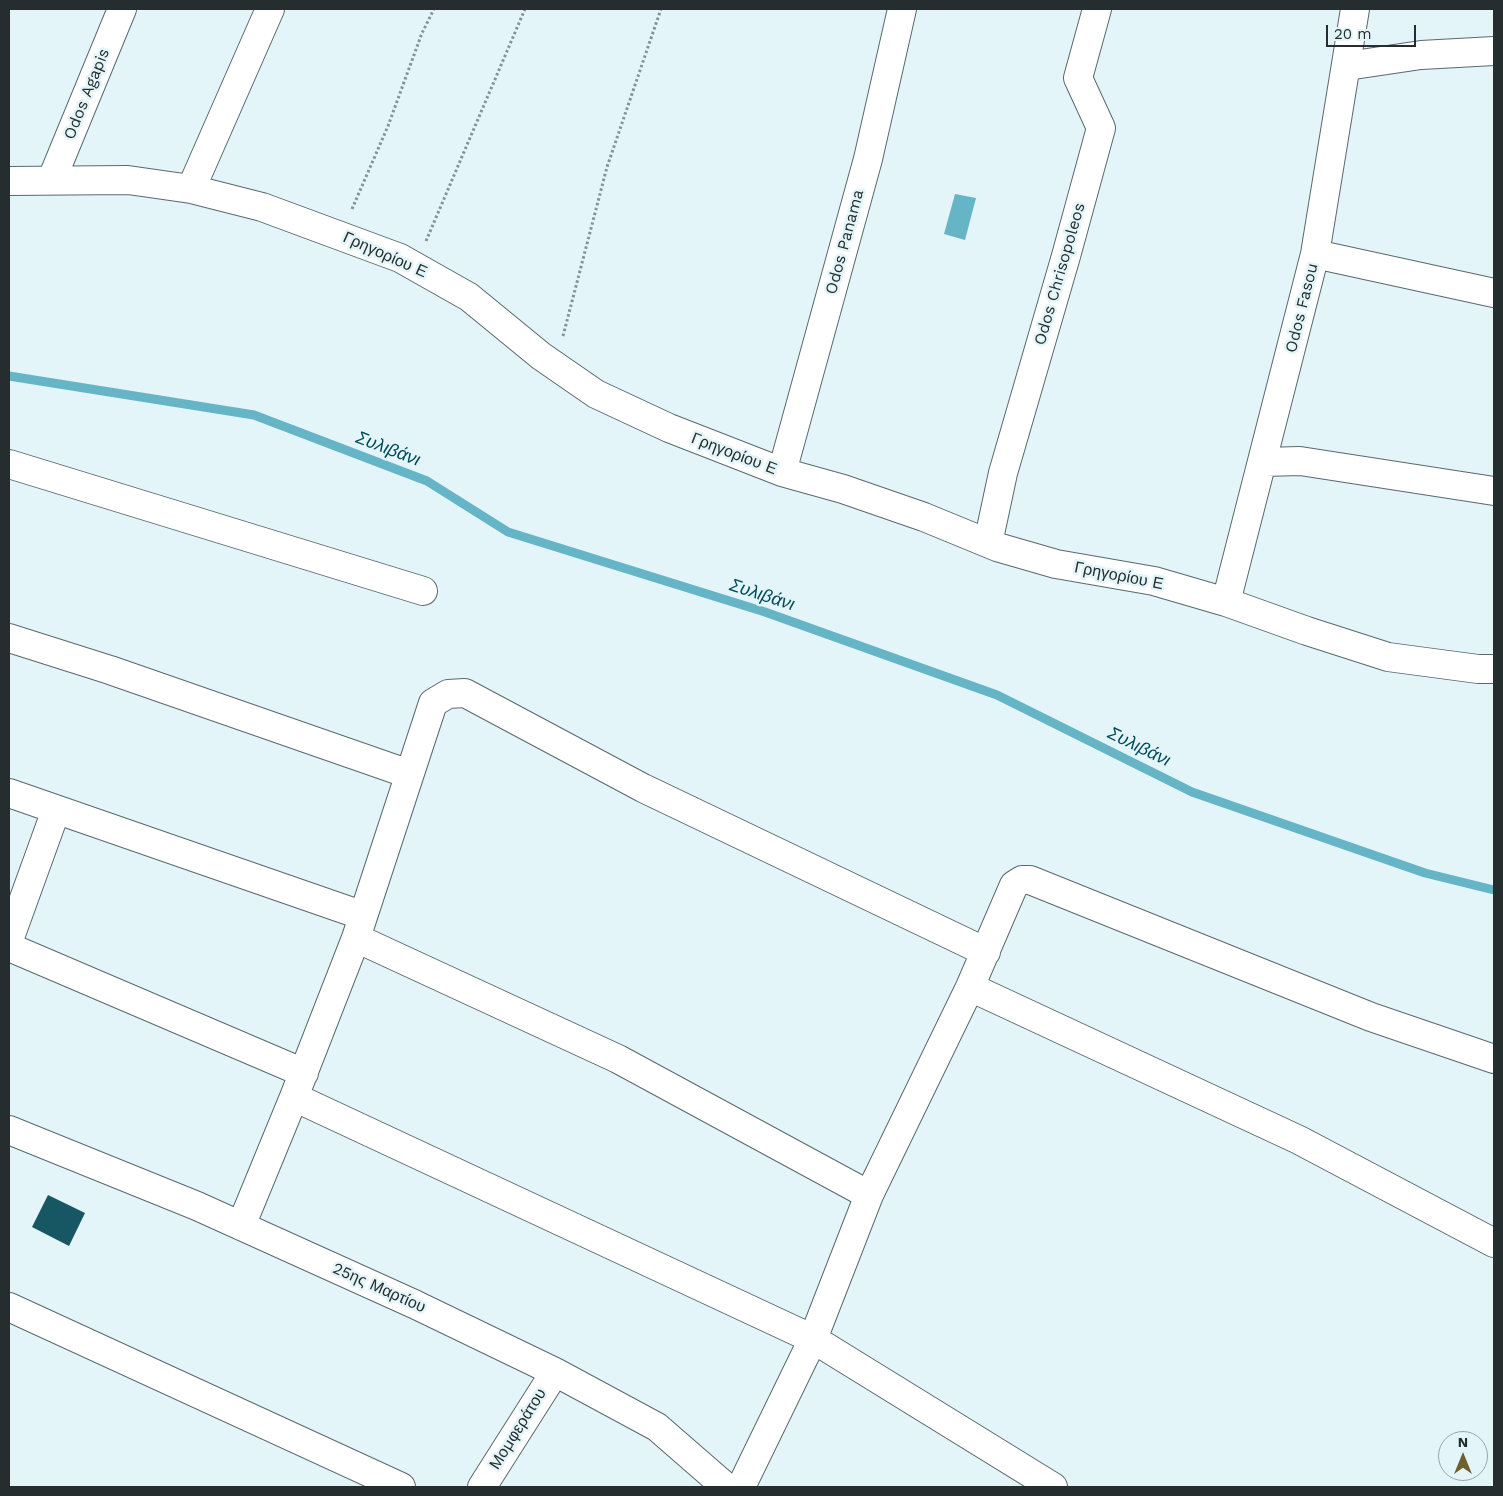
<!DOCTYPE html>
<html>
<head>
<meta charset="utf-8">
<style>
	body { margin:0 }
	#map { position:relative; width:1503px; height:1496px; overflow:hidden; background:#e3f5f9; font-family:"Work Sans",sans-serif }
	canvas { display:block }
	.frame { position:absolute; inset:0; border:10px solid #262d2e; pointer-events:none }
	.north { position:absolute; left:1438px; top:1431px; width:50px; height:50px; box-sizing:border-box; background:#e3f5f9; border:1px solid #97a5a8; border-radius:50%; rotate:0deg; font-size:14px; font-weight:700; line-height:20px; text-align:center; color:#262d2e }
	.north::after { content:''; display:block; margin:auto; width:18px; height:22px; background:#6f602d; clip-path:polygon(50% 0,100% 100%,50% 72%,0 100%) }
	.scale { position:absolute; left:1326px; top:25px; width:90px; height:22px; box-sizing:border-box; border:2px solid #262d2e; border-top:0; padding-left:6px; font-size:15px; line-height:18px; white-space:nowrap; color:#262d2e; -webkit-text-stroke:4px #e3f5f9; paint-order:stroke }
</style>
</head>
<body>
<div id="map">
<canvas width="1503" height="1496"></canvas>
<div class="frame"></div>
<div class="north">N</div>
<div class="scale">20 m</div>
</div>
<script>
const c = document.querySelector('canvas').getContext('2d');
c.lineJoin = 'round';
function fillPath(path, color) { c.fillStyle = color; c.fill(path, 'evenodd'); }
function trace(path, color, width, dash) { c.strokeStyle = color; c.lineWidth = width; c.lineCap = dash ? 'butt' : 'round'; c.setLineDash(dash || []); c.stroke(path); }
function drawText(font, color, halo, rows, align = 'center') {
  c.font = font + ' "Work Sans",sans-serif'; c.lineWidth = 5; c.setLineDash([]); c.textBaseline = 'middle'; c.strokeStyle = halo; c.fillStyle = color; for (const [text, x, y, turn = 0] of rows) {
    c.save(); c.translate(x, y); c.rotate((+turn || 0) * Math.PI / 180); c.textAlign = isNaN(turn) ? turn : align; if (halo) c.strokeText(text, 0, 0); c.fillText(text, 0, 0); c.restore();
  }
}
fillPath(new Path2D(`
	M955,194L976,198L965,240L944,234Z`), '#66b5c6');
trace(new Path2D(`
	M9,376L254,415L427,481L508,532L765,612L997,695L1192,792L1425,873L1494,890`), '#66b5c6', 9);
fillPath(new Path2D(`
	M48,1195L85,1213L69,1246L32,1227Z`), '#165763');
const minor = new Path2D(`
	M1347,66L1421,55L1494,51
	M52,179L122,9
	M9,181L128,180L191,189L262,207L400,258L469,297L541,356L596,394L669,428L782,472L843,489L924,517L997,547L1056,564L1154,581L1226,602L1307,631L1388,657L1478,669H1494
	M191,189L270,9
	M1315,254L1494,293
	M1264,462L1300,461L1494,491
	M9,464L423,591
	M782,472L868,159L902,9
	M988,543L1003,473L1066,256L1101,128L1078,78L1097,9
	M1226,602L1315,254L1355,9
	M9,638L110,670L409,774
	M9,793L361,915
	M356,938L618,1059L869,1195
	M9,940L56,810
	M9,947L304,1073
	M970,987L1299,1140L1494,1243
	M294,1097L813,1339L1053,1487
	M9,1130L197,1206L414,1304L555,1372L657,1427L726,1487
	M241,1226L294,1097L356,938L433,703L448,694L465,693L643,788L986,952
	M9,1307L401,1487
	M482,1487L555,1372
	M741,1487L813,1339L869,1195L970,987L1014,885L1022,880H1030L1371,1017L1494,1059`);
trace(minor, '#5a696d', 30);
trace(new Path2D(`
	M352,209L388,126L422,33L434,9
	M426,241L525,9
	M563,336L607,167L661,9`), '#869295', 3, [2.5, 2.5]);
trace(minor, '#fff', 28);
drawText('16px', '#262d2e', '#e3f5f9', [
	["Odos Agapis",87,94,-68],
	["Odos Panama",845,242,-75],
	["Γρηγορίου Ε",385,255,24],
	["Odos Chrisopoleos",1060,274,-74],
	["Odos Fasou",1302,308,-76],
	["Γρηγορίου Ε",734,454,21],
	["Γρηγορίου Ε",1119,576,11],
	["25ης Μαρτίου",379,1288,24],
	["Μομφεράτου",518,1429,-58]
]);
drawText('italic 18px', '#004b57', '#e3f5f9', [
	["Συλιβάνι",388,449,21],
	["Συλιβάνι",762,595,18],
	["Συλιβάνι",1139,747,26]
]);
</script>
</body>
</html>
